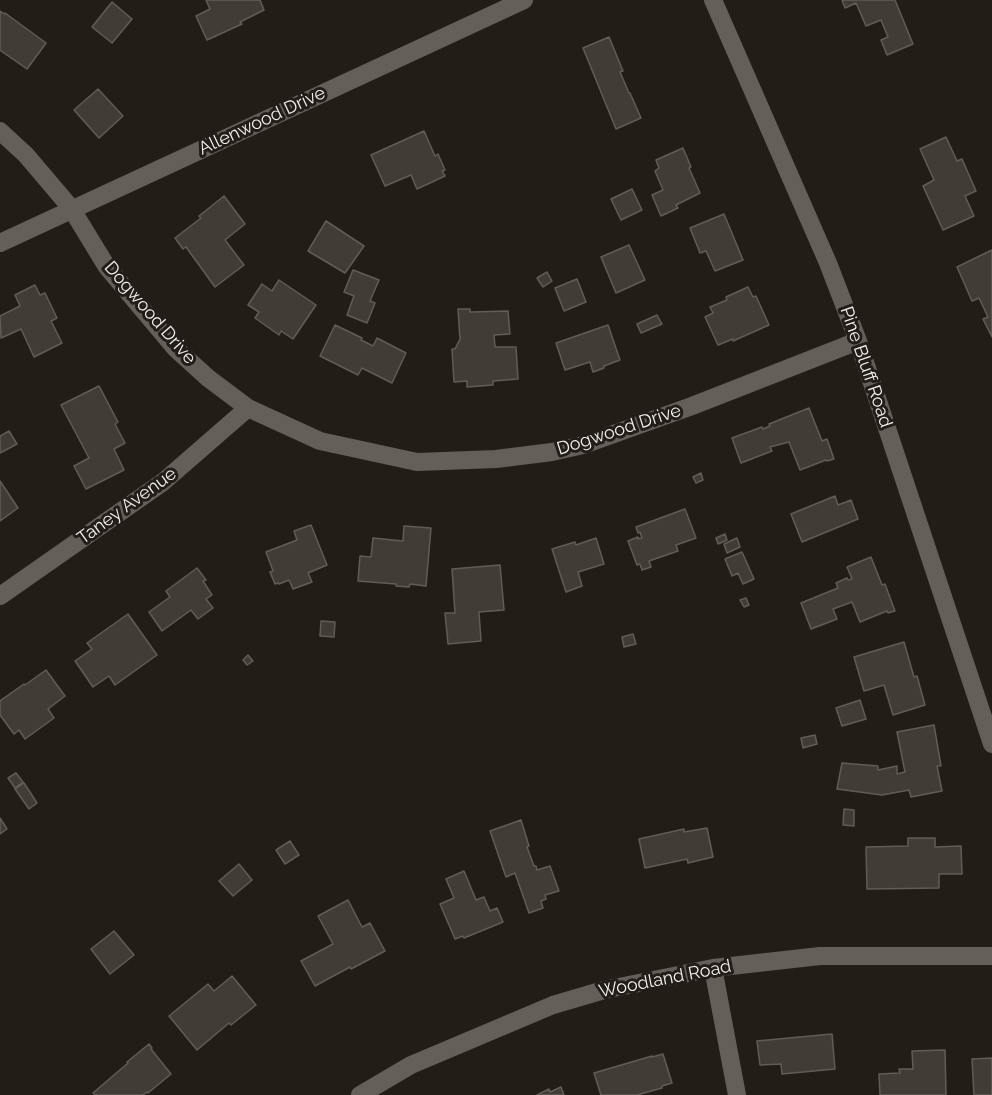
<!DOCTYPE html>
<html>
<head>
<meta charset="utf-8">
<style>
	body { margin:0 }
	canvas { display:block; background:#231d18 }
</style>
</head>
<body>
<canvas width="992" height="1095"></canvas>
<script>
const c = document.querySelector('canvas').getContext('2d');
c.lineJoin = 'round';
function fillPath(path, color) { c.fillStyle = color; c.fill(path, 'evenodd'); }
function trace(path, color, width, dash) { c.strokeStyle = color; c.lineWidth = width; c.lineCap = dash ? 'butt' : 'round'; c.setLineDash(dash || []); c.stroke(path); }
function drawText(font, color, halo, rows, align = 'center') {
  c.font = font + ' Raleway,sans-serif'; c.lineWidth = 6; c.setLineDash([]); c.textBaseline = 'middle'; c.strokeStyle = halo; c.fillStyle = color; for (const [text, x, y, turn = 0] of rows) {
    c.save(); c.translate(x, y); c.rotate((+turn || 0) * Math.PI / 180); c.textAlign = isNaN(turn) ? turn : align; if (halo) c.strokeText(text, 0, 0); c.fillText(text, 0, 0); c.restore();
  }
}
const building = new Path2D(`
	M206,0H260L264,10L240,22L242,24L207,40L196,16L210,9Z
	M842,0H895L913,44L887,55L881,40L888,37L881,20L866,26L856,3L845,8Z
	M112,2L132,19L112,43L92,27Z
	M0,11L4,14L5,13L46,43L27,69L0,50Z
	M609,37L623,71L620,72L629,93H630L641,118L616,129L583,48Z
	M98,89L123,116L99,138L74,110Z
	M424,131L435,156L438,154L445,170L442,171L445,176L417,189L411,175L385,186L371,155Z
	M946,137L957,161L962,159L976,191L965,196L974,216L943,230L923,186L934,180L920,149Z
	M683,148L691,167L689,168L700,193L676,205L678,208L661,216L652,195L663,190L655,171L659,168L656,160Z
	M632,189L642,210L621,220L611,199Z
	M224,196L245,224L225,240L244,265L215,287L186,247L183,249L175,238L201,218L199,216Z
	M724,214L743,260L715,271L706,251L700,253L690,228Z
	M326,221L364,246L345,273L308,251Z
	M629,245L645,280L616,293L601,257Z
	M992,250V337L983,319L988,317L979,298L972,301L957,267Z
	M353,270L379,280L370,301L375,303L367,323L347,315L354,296L344,292Z
	M547,272L552,281L543,287L537,278Z
	M577,279L586,302L564,311L555,288Z
	M279,280L316,305L293,339L281,331L279,335L255,318L259,312L248,305L262,284L272,291Z
	M35,285L40,295L45,293L57,318L51,321L62,343L34,357L21,329L1,338L0,316L20,306L15,295Z
	M748,287L753,297L756,296L769,325L733,341V339L718,345L705,317L713,313L710,307L727,300L726,297Z
	M458,309H470V312L508,311L510,334L494,335L495,347H516L518,379L493,381V385L467,387V381L454,382L452,349H455L460,339Z
	M657,315L662,324L641,333L637,324Z
	M335,325L362,338L361,340L373,346L377,338L406,353L392,383L362,368L358,375L320,356Z
	M608,325L620,360L604,366V368L593,372L590,362L565,370L556,343Z
	M99,386L118,422L115,424L125,443L114,449L124,470L86,489L74,466L89,458L61,405Z
	M809,408L822,441L827,439L834,459L827,461L826,460L800,470L789,442L770,447L772,451L741,463L732,438L762,427L763,429L770,426L769,424Z
	M9,431L17,444L0,453V436Z
	M701,473L703,480L696,483L693,477Z
	M0,481L18,508L0,521Z
	M835,496L838,505L851,500L858,519L802,542L791,514Z
	M685,509L696,538L676,545L678,551L649,561L651,567L642,570L640,564L637,565L628,541L638,537V539L642,538L640,532L638,533L636,527Z
	M311,525L327,565L308,573L312,582L293,589L289,580L279,584L278,583L275,584L270,572L273,571L266,552L297,540L294,531Z
	M404,526L431,528L426,586L410,584L409,587L396,586V584L358,581L360,556L371,557L373,538L403,541Z
	M725,534L727,540L718,544L716,538Z
	M596,538L604,564L578,572L582,586L566,592L552,549L575,542L576,545Z
	M737,538L740,547L727,553L724,544Z
	M742,552L754,579L743,584L738,573L732,576L725,559Z
	M871,557L882,585L885,584L895,611L888,613L887,611L860,622L852,602L833,609L837,619L811,629L801,603L838,588L836,583L847,578L848,580L852,579L847,567Z
	M500,565L504,610L479,612L481,641L448,644L445,613H455L452,569Z
	M197,568L206,580L203,581L212,595L206,599L213,608L198,619L191,610L162,631L149,612L170,597L166,591Z
	M746,598L749,605L744,607L740,600Z
	M128,614L157,655L115,685L109,676L93,687L75,661L92,649L87,643Z
	M321,621L335,622L334,637L320,636Z
	M633,634L636,644L624,647L622,637Z
	M904,642L914,677L917,676L925,705L893,715L884,685L864,691L854,657Z
	M248,655L253,661L247,665L243,660Z
	M46,670L65,696L48,709L54,718L25,739L19,730L14,734L0,715V701L24,684L25,685Z
	M860,700L866,719L842,726L836,708Z
	M934,725L941,766H937L942,791L911,797L909,790L882,795L837,789L842,763L878,766V770L897,766V774L905,772L897,732Z
	M815,735L817,744L803,748L801,738Z
	M16,773L23,782L15,788L8,778Z
	M24,783L37,803L29,809L15,789Z
	M844,809L854,810V826L843,825Z
	M0,818L7,829L0,834Z
	M521,820L529,846L527,847L534,866H536L537,870L550,866L559,891L545,895L546,899L541,901L543,908L529,913L515,873L506,877L490,831Z
	M707,828L713,857L688,863L687,859L645,868L639,839L684,829V832Z
	M908,838H935V847L961,846L962,874H939V888L867,889L866,847L908,846Z
	M290,841L299,855L285,864L276,850Z
	M239,864L252,880L233,896L219,881Z
	M464,871L476,900L484,897L490,911L497,908L503,922L464,938L463,936L455,939L440,904L454,898L446,879Z
	M348,900L362,927L370,923L385,951L351,969L350,967L315,986L301,961L333,944L318,916Z
	M114,931L134,955L110,974L91,949Z
	M232,976L256,1005L231,1025L229,1023L197,1050L169,1016L208,984L214,991Z
	M832,1034L835,1069L782,1074L781,1064L760,1065L757,1041Z
	M149,1044L152,1048L151,1049L171,1074L148,1093L147,1092L143,1095H95L93,1093L128,1063L127,1062Z
	M945,1050L946,1095H880L879,1074L900,1073L899,1069H913L912,1051Z
	M663,1054L672,1083L662,1086V1088L637,1095H601L594,1073L652,1056V1057Z
	M992,1058V1095H974L972,1059Z
	M561,1087L564,1095H537L549,1089L550,1092Z`);
fillPath(building, '#423c36');
trace(building, '#635c56', 1.5);
trace(new Path2D(`
	M713,0L828,263L858,341L992,744
	M0,131L26,155L71,208L107,267L175,348L208,378L248,408L320,441L417,462L496,459L552,452L583,445L692,406L858,341
	M0,243L524,0
	M0,596L163,482L248,408
	M713,968L737,1095
	M360,1095L411,1065L553,1005L604,990L713,968L820,956H992`), '#655f59', 18);
drawText('18px', '#f2eeea', '#231d18', [
	["Allenwood Drive",262,121,-25],
	["Dogwood Drive",150,313,49],
	["Pine Bluff Road",866,367,71],
	["Dogwood Drive",619,430,-18],
	["Taney Avenue",127,506,-36],
	["Woodland Road",665,979,-11]
]);
</script>
</body>
</html>
